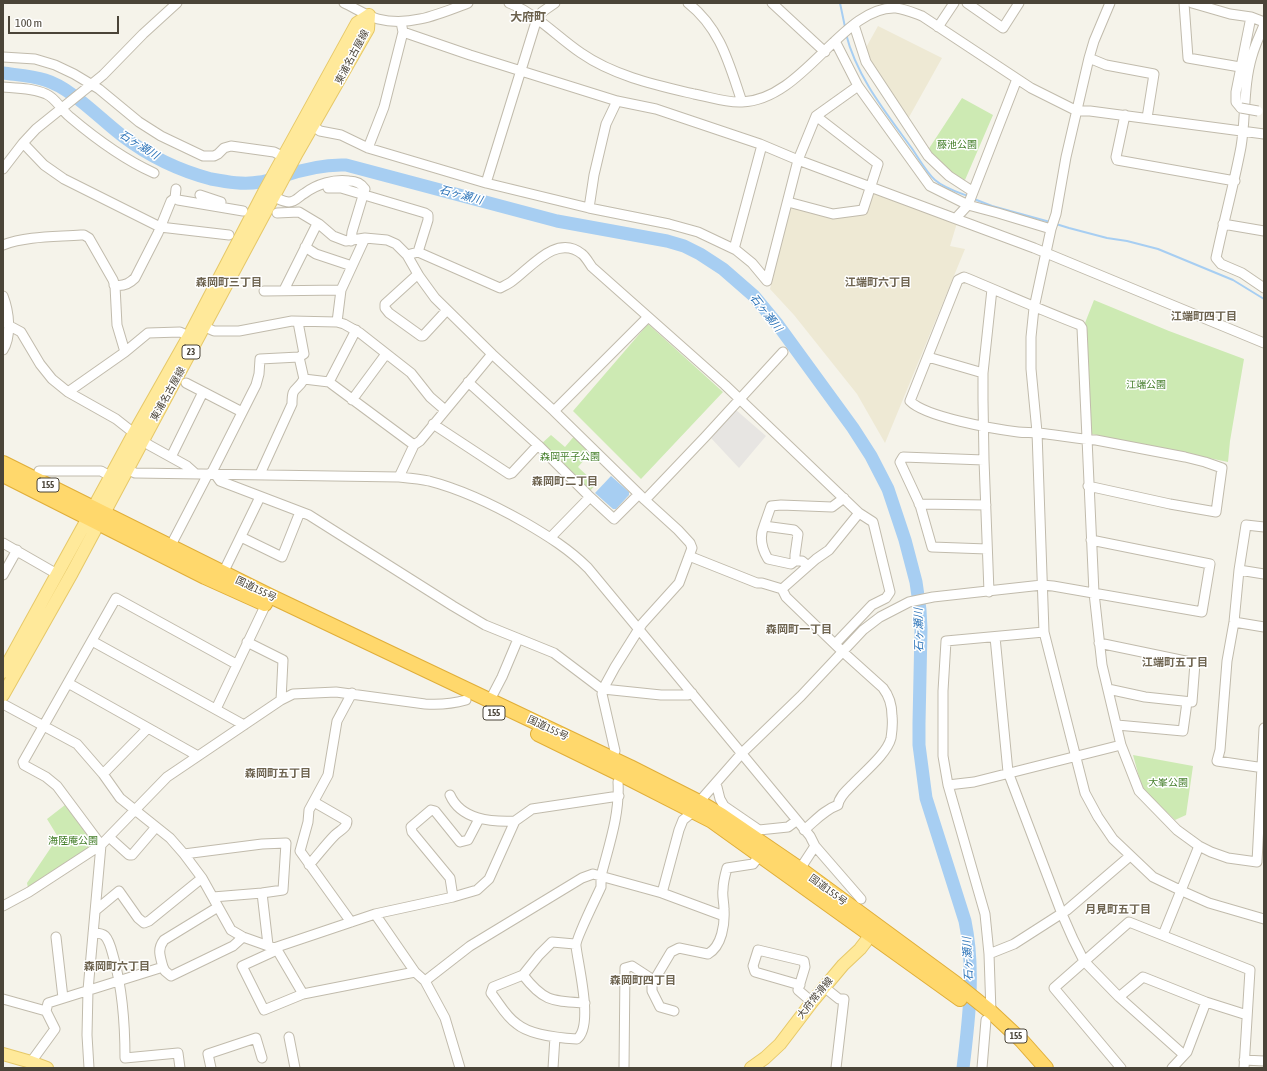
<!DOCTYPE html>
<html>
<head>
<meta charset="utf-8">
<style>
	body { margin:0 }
	#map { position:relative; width:1267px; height:1071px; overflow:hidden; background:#f5f3ea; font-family:"Asap Condensed",sans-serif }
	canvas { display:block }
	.frame { position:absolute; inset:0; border:4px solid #4a4438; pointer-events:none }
	.scale { position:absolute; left:8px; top:16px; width:111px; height:18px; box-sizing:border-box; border:2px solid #4a4438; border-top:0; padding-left:5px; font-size:12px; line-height:14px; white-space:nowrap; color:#4a4438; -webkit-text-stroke:3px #fff; paint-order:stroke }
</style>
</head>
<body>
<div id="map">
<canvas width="1267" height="1071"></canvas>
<div class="frame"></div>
<div class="scale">100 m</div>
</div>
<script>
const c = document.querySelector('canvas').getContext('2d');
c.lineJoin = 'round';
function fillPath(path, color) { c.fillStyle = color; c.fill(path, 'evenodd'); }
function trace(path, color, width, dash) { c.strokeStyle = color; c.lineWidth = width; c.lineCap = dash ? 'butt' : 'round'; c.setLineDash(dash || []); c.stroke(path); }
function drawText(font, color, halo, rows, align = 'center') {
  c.font = font + ' "Asap Condensed","Noto Sans JP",sans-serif'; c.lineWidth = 3; c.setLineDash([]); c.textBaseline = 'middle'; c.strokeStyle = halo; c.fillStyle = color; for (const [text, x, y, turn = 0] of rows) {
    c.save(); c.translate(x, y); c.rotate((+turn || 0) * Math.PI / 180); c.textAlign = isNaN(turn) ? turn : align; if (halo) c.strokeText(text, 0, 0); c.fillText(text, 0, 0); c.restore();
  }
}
fillPath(new Path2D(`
	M878,26L942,58L908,119L863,53Z
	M874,191L957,223L950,246L965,249L885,443L857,394L794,315L770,289L791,207L829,217L867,211Z`), '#eee9d4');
fillPath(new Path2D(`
	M962,98L993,115L965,180L953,174L928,150Z
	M1094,300L1169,331L1244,359L1230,441L1228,462L1092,434L1087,383L1085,323Z
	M648,324L723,392L641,479L573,411Z
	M576,434L593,450L578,467L596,484L590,491L540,445L551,435L565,447Z
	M1133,755L1193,766L1186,815L1175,820L1142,788Z
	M65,805L94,844L29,892L27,883L58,837L47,819Z`), '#cdeab3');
fillPath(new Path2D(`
	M736,410L766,436L739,468L710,437Z`), '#e7e5e2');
fillPath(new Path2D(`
	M611,476L629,492V495L616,509H613L595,493Z`), '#a7cef2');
trace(new Path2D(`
	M840,3L845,27
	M846,34C857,78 887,114 913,150C919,159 927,173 935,180C944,188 957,192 968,196
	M974,199L992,206L1050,222
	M1056,224L1069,228L1107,238L1127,241L1158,249L1233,280L1264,299`), '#a7cef2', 2);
trace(new Path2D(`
	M3,73C17,75 32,76 45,80C72,88 101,120 124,137C149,156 181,171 211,179C227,182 244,185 260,182C267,181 275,178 283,176C304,169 324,164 346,165L557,221L667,241L684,246L700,254L723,269L754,296L778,325L853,428L871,456L888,489L905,540L916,582L920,610L921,629L919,723V745L926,798L965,921C975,969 969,1019 963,1068`), '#a7cef2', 13);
const minor = new Path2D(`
	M344,3C355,8 367,16 378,19C410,27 439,14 468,3
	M509,3C537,14 556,36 581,53C614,76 656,85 694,94C710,97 726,103 742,102C804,100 843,5 896,8C905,9 914,13 922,16L1031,88L1077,111H1090L1264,134
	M688,3C721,29 729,64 742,102
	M772,3L825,52
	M967,3L1003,28L1019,3
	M1110,3L1094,41L1089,58L1066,157L1056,214L1051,229L1034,308L1031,337V369L1037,432L1044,632L1085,793L1098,817L1113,839L1153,877L1182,891L1209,903L1264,919
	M1184,3L1188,58L1240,67
	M1192,3L1230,14L1251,17L1264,22
	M854,25L866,62L928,156L949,176L972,191
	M1264,25C1260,35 1255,45 1252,56C1243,86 1246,117 1241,147C1234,184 1224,220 1216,258L1221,264L1242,273L1264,288
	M938,27L954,3
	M403,32L470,55L617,101L656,109L760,144L798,160L1034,248L1264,343
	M835,41L858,86L930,186L968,205L998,213L1051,229
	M3,57L35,59L55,65L74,74L99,89L139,122L161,136L203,156H214L218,154L224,148L231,146L274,152L284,157
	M1089,58L1106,65L1154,74L1147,118
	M3,87C17,88 33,88 46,94C56,98 61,110 70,117C96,139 123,159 154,173
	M1241,108L1236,102V92L1251,17
	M1125,115L1116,157L1117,160L1235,181
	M313,126L320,131L341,135L368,148L486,183L589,208L669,224L698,232L736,250L752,263L767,281
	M23,143L44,165L64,179L160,227L229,235
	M368,148L384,107L403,32L401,22
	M3,169L23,143L36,129L103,75L143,34L177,3
	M486,183L535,25L542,12L555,3
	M328,188H341L425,213L428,215V220L418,252
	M176,189L175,198L178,200L243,211
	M200,195L221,202
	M274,197C279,199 284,202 289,202C296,202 299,196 305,193C317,184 334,179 349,181C356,181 361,183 365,189L352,232L351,241
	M788,202L833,214L863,210L878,164L816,116
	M589,208L594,175L606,124L617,101
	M956,218L968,205L1017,79
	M1223,224L1264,231
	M3,245C27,236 55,237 81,235H84L89,238L113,280L115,286L117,325L125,352
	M305,247L316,254L349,265H352
	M734,249L762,145
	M407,255L418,252L500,288C504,286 508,284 511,282C530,269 556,233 582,254C586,257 589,263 592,267L725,385L859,513L873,522L890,592L886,598L872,605L835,644
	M418,274L385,304V308L389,313L421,336H423L447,310
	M767,281L798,160L816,116L858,86
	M114,285C123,287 129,284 135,278L158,233L171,201L175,198
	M284,290L316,226L319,224
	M264,291L341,290
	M3,296C9,311 12,336 3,350
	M337,322L341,290L365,238
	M8,325L21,332L40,364L52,379L68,392L116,419L149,445L187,466L196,474
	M205,327L214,331H239L292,321L337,322L344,324L360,333L411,373L430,397L445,410
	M299,357L304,379L329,382L414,445
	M928,357L983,373
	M329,382L356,330
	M468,382L538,445L588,495L614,519L639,494
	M186,383L242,412
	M68,392L125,352L148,333L180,332L189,336
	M352,400L386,354
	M554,411L648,317
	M433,424L509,474L512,473L538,445
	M171,457L203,392
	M984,460L903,457L900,462L920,505L932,547L987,549
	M127,469L135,473L399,477C409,478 420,479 429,481C464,490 494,505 524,522C548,536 569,549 588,568L810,836L815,846L861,899
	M39,471H101L110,476
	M211,474L256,385L259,374L260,359L299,357L304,354L298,322
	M215,474L220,481L309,515L453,606L485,625L554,653L599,687L603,689L615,667L642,624L679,583L692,548L690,543L678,530L645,500L554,411L492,354L435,298L419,276L407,255L396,244L387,240L365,238L346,241L333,236L319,224L299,212L277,213
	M260,474L292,404C292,385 296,393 304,379
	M399,477L414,445L420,441L492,354
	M1088,486L1170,504L1216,512L1222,468L1205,462L1185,457L1096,440C1077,439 1058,435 1039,433C1032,432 1025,433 1018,432C994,429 925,417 910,401L958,280L964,277C1003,293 1041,310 1080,325L1082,328L1094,593L1102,665L1121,745L1139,791L1177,830L1199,846L1211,852L1228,858L1257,862L1264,728
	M645,500L705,437L783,352
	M919,504L986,505
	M764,526C759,537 762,549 768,559L791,564L795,561
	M1264,527L1246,525L1239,570L1234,622L1227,661L1220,750L1217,761L1264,768
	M241,537L282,557L300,512
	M551,537L590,497
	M3,543L57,574
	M170,547L208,474
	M689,556L757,583H762L782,589L786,597L843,652L883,688C890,697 892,705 892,716C893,723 892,731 891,738C887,754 863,773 852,785C846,791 839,797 838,805C824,810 815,821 804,830
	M808,566L802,561H795V555L798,534L794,530L764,526L771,506L781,505L832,507L844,498
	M1239,570L1264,574
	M223,573L260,497
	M3,575L17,550
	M782,589L816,559L829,550L859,513
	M989,592L984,460L983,400V373L992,289
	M1234,622L1264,627
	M995,637L1008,772L1062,914L1073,939L1084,961L1119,997
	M92,641L244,725
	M247,642L283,660L281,700
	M1099,643L1195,663L1192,702L1145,697L1108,689
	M68,683L198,756
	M490,700L502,677L518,639
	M3,704L77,744L103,774L120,798L170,838L184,854L202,878L231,930L243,937L274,948L375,914L453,897L477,890L489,879L515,821L532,809L619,796
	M216,709L266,604
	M1117,725L1183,731L1187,702
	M615,751L602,694L603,689L661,695H688L692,693
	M103,774L148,728
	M714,785L717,787L720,799L724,806L759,830L788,827L796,821
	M948,785L974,782L1121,745
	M450,795C461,820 491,822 515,821
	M109,837L129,855H132L156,827
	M184,854L262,844L286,843L283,890L262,893L213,897
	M309,865C318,855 326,844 335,835C340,830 347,828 347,821L314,802
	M800,869L815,846
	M262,893L268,945
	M662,893L724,916
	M453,897L450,878L412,832L411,827L431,810L435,811L460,842L468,840L479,819
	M3,906L29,892L101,845L167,777L281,700L293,694L336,692L425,704C440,705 452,704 466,700
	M96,910L119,891L138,918L144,923L149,921L202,878
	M375,914L415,972L425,981L445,1018L460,1068
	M351,922L300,851L308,822L309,810L328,775L337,721L352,693
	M93,933C97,933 102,933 105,936C110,941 112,952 114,959C123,992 125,1023 125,1058L178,1053L180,1068
	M1163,935L1199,846
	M56,937L63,998
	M575,944L552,942L539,955L523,975L493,987L491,993C499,1003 506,1017 517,1024C530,1035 560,1038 577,1039C594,1026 578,965 576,946C575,940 597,896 601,887V876C609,845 620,814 618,782
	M276,948L303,994L415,972
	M277,950L242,966L264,1010L303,994
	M989,954L1014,944L1067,910L1130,856
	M163,967C160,956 157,949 164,940L218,907
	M523,975C544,1002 552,1001 585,1003
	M425,981L470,946L582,878L593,874L662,893L679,830L683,820L694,811L699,802L742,753L801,696L863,630L880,617L909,602L933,597L1042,585L1053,586L1202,612L1210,564L1091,540
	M800,985L755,972L753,966L758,950L804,961L805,967L798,990L812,1002
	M824,987L839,999H844L836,1068
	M3,999L46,1011L55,1029L31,1062
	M46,1011L48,1003L163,967L165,971L171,976L233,946L243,937
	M674,1011L660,1007L652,991V984L671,952L679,948L708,954C722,946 725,924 724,909C724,902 722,896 723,890C723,882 725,875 727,868L753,864L760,855
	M991,1012L989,954L985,914L948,785L943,756V691L946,641L1044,632
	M289,1037L295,1068
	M1184,1055L1119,997L1143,977L1206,1002L1247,1015
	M1244,1060L1264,1061
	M89,1068L87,1035L88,990L101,845L57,786L46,777L24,765L23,762L116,598L236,664
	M211,1068L208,1054L256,1038L262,1058
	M553,1068L555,1037
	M624,1068L625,968L632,966L655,981
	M982,1068L986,1020
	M1121,1068L1054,988L1129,922L1250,970L1244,1068
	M1172,1068L1187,1052L1206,1002`);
const major = new Path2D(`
	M3,672L88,518L134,433L189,336L264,192L357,23L369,15
	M3,695L72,573L297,153L368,29L369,15
	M3,1054L31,1062L47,1068
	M751,1068L765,1058L780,1044L812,1002L843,965L860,949L876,928`);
const highway = new Path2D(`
	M3,463L270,596L630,767L699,802L721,815L800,869L955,983L991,1012L1022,1041L1046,1068
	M3,475L205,577L265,604
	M538,734L626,777L712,821L960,999`);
trace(minor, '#c1bbac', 11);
trace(major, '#e6c868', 14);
trace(highway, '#e0ae39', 16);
trace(minor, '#fff', 9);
trace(major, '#ffe99a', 12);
trace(highway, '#ffd86c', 14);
const minorBridge = new Path2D(`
	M1241,108L1258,111`);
trace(minorBridge, '#c1bbac', 11, []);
trace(minorBridge, '#fff', 9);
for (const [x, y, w] of [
	[191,352,18],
	[48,485,22],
	[494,713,22],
	[1016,1036,22]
]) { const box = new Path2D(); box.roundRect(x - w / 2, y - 7, w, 14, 3); c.fillStyle = '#fff'; c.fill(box); trace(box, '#4a4438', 1); }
drawText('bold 9px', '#4a4438', null, [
	["23",191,352],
	["155",48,485],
	["155",494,713],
	["155",1016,1036]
]);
drawText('10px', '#4a4438', '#fff', [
	["東浦名古屋線",352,57,-62],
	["東浦名古屋線",168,394,-61],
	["国道155号",256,589,26],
	["国道155号",548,728,25],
	["国道155号",828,890,36],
	["大府常滑線",815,998,-51]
]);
drawText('10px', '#437e29', '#fff', [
	["藤池公園",957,145],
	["江端公園",1146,385],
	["森岡平子公園",570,457],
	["大峯公園",1168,783],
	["海陸庵公園",73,841]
]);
drawText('italic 11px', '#2e75b9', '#fff', [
	["石ヶ瀬川",139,145,32],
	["石ヶ瀬川",461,195,15],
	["石ヶ瀬川",766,313,52],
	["石ヶ瀬川",919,630,-91],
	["石ヶ瀬川",968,959,-93]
]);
drawText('bold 11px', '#6d634f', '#fff', [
	["森岡町三丁目",229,283],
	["江端町六丁目",878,283],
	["江端町四丁目",1204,317],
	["森岡町二丁目",565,482],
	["森岡町一丁目",799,630],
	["江端町五丁目",1175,663],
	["森岡町五丁目",278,774],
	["月見町五丁目",1118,910],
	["森岡町六丁目",117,967],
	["森岡町四丁目",643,981]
]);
drawText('bold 12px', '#6d634f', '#fff', [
	["大府町",528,17]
]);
</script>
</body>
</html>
